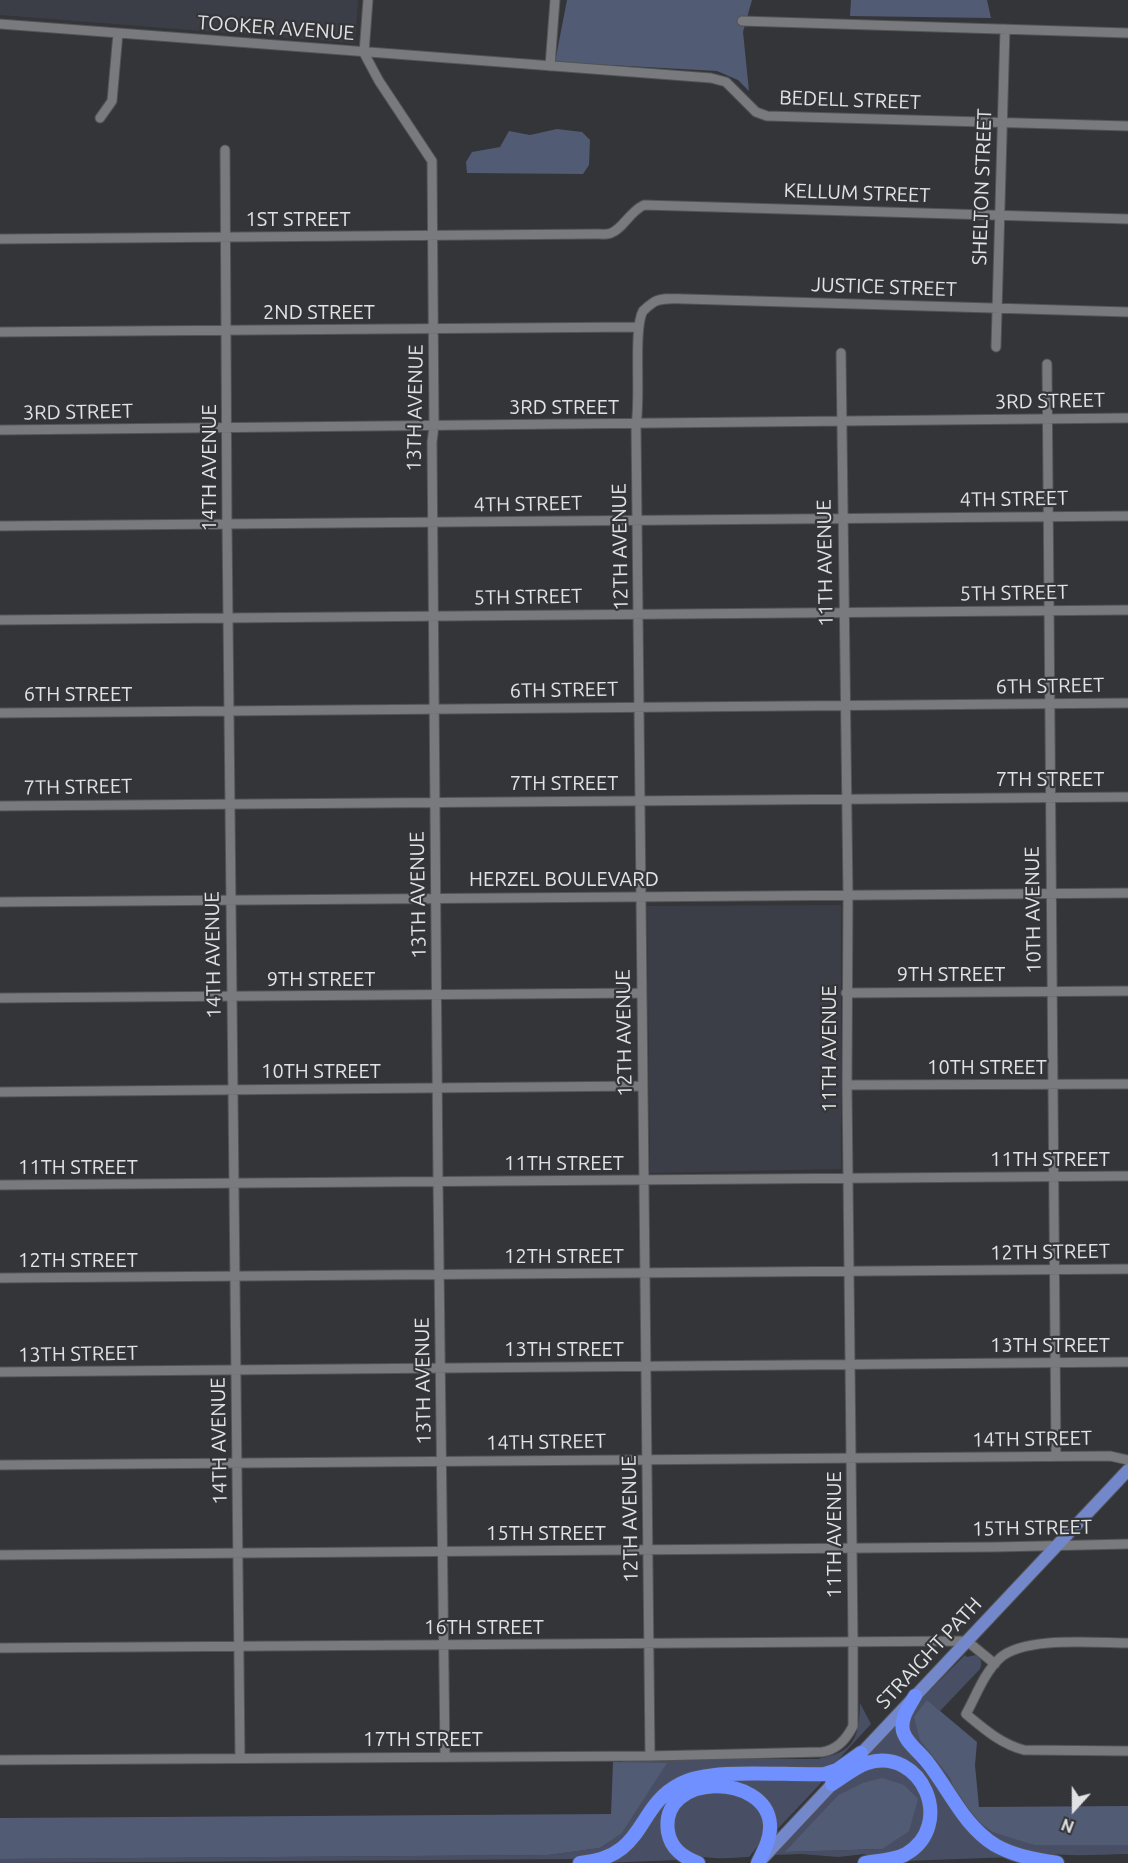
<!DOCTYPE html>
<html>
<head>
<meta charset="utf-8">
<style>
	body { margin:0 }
	#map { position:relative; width:1128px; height:1863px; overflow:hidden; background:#343538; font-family:Ubuntu,sans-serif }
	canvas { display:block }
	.north { position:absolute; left:1044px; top:1779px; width:60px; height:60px; -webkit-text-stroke:4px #343538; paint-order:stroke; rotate:201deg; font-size:16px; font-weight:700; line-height:24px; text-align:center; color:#e1e2e4 }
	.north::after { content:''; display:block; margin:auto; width:21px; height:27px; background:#e1e2e4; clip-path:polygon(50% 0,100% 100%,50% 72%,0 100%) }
</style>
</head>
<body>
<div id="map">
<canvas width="1128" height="1863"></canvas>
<div class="north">N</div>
</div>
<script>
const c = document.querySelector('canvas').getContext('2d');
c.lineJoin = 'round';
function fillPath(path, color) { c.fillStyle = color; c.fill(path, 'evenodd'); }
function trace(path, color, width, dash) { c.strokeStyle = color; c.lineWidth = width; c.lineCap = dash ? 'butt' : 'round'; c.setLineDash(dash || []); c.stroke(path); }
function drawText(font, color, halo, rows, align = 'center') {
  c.font = font + ' Ubuntu,sans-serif'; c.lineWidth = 4.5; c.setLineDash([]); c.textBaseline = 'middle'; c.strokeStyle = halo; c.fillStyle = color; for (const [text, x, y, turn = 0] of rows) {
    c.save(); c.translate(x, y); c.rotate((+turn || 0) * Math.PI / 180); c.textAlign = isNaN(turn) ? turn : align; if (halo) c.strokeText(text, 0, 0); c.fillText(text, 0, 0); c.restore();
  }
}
fillPath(new Path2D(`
	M0,0H358L355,43L0,15Z
	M841,905V1169L650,1173L647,906Z`), '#3b3e47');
fillPath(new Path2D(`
	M965,1655L967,1657L976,1655C981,1659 983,1662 980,1669L940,1711L927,1700L937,1761L950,1778L957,1798L909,1734V1711Z
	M860,1703L871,1724L836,1762L831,1764L832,1767L826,1769L690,1774L613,1849L577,1859L0,1863V1859L548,1855L600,1848L621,1834L622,1759H818C855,1752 859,1738 860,1703Z
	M899,1722L961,1819L1013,1857L903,1861L936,1807L930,1785L914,1767L866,1757Z
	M881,1763C888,1765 898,1766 904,1769C937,1790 931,1843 893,1855C885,1857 874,1856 865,1857V1854L838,1857L801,1854L774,1855L848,1776ZM837,1796L882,1849L786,1852Z
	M730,1777L819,1780L821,1783L771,1836L772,1813L729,1782Z
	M714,1788C739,1793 753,1797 766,1820L760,1843L749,1857C726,1858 690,1863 676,1841C668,1826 672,1815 680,1802Z
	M661,1804L668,1807L679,1860L600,1863Z
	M970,1816L1034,1845H1128V1854C1070,1855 1012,1863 970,1816Z`), '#484f65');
fillPath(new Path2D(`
	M567,0H752L743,32L749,91L738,80L717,71L555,62Z
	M851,0H987L991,18L850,16Z
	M557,129L582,132L590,140L589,165L583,174L467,173L466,162L472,152L500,147L509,131L530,135Z
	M927,1700L977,1742L975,1765L979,1807L1128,1806V1845H1034L993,1832L970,1816L957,1798L950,1778L920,1740L914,1717Z
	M613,1762L667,1763L621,1834L600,1848L548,1855L0,1859V1818L611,1814Z
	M882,1778L904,1785L918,1799L909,1831L882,1849L785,1852L837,1796L863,1783Z`), '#525b74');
const minor = new Path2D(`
	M368,0L364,53L379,81L432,161L434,426L432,442L438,1181L445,1756
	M742,21L1128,33
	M0,24L711,78L726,82L756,112L767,116L1128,126
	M550,66L555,0
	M100,118L112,101L118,33
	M225,150L227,524L240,1758
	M0,239L596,234C600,234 607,235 611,233C623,229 629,212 644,205L1128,219
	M0,332L638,327
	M996,347L1005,29
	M1047,364L1056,1456
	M0,430L1128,418
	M0,526L1128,516
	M0,620L1128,610
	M0,713L1128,703
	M0,806L1128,797
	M0,902L1128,893
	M846,993L1128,991
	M0,998L641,993
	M847,1085L1128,1084
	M0,1092L643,1086
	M0,1185L1128,1176
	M0,1278L1128,1269
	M0,1372L1128,1362
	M0,1465L1110,1456L1128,1460
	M0,1555L996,1547L1128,1544
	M1128,1643C1095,1643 1025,1636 1000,1658C984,1673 976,1696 966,1714C984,1729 1001,1744 1024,1750L1128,1751
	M0,1648L967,1641L995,1664
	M650,1756L636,424C641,399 633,328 643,311C645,309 651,304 654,302C663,297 676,299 686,299L1128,312
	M0,1760L650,1756L822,1752C837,1750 846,1740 853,1726V1641L847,1085L848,895L841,353`);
const major = new Path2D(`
	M855,1760L1128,1470
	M763,1858L839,1777`);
const highway = new Path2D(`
	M915,1696C909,1707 900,1718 903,1731C906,1743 921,1753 928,1763C950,1791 964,1826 995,1845C1014,1856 1035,1859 1057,1863
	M832,1784C843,1777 855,1767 867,1763C922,1746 956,1825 906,1854C893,1861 879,1860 865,1863
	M580,1863C647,1857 635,1807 680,1784C712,1767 786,1776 825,1774L837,1770L861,1753
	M698,1863C683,1857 671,1849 668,1832C659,1772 766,1773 770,1824C771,1838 764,1851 758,1863`);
trace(minor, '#525356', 11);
trace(major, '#525356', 14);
trace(highway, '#525356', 16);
trace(minor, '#797a7e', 9);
trace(major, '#7387cb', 12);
trace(highway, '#6f90fe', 14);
drawText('20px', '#e1e2e4', '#343538', [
	["TOOKER AVENUE",276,28,4],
	["BEDELL STREET",850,100,2],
	["SHELTON STREET",982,187,-88],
	["KELLUM STREET",857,193,2],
	["1ST STREET",298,219],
	["JUSTICE STREET",884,287,2],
	["2ND STREET",319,312],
	["3RD STREET",1050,401,-1],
	["3RD STREET",564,407],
	["13TH AVENUE",415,408,-89],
	["3RD STREET",78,412,-1],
	["14TH AVENUE",209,468,-90],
	["4TH STREET",1014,499,-1],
	["4TH STREET",528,504,-1],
	["12TH AVENUE",620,547,-91],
	["11TH AVENUE",825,563,-91],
	["5TH STREET",1014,593,-1],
	["5TH STREET",528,597,-1],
	["6TH STREET",1050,686,-1],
	["6TH STREET",564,690,-1],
	["6TH STREET",78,694],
	["7TH STREET",1050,779],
	["7TH STREET",564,783],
	["7TH STREET",78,787,-1],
	["HERZEL BOULEVARD",564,879],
	["13TH AVENUE",418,895,-91],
	["10TH AVENUE",1033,910,-91],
	["14TH AVENUE",213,955,-91],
	["9TH STREET",951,974],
	["9TH STREET",321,979],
	["12TH AVENUE",624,1033,-91],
	["11TH AVENUE",829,1049,-90],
	["10TH STREET",987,1067],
	["10TH STREET",321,1071],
	["11TH STREET",1050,1159],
	["11TH STREET",564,1163],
	["11TH STREET",78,1167],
	["12TH STREET",1050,1252,-1],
	["12TH STREET",564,1256],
	["12TH STREET",78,1260],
	["13TH STREET",1050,1345],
	["13TH STREET",564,1349],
	["13TH STREET",78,1354,-1],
	["13TH AVENUE",423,1381,-91],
	["14TH STREET",1032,1439,-1],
	["14TH AVENUE",219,1441,-91],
	["14TH STREET",546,1442,-1],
	["12TH AVENUE",630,1519,-91],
	["15TH STREET",1032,1528,-1],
	["15TH STREET",546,1533],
	["11TH AVENUE",834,1535,-90],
	["16TH STREET",484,1627],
	["STRAIGHT PATH",929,1653,-47],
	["17TH STREET",423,1739]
]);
</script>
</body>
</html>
